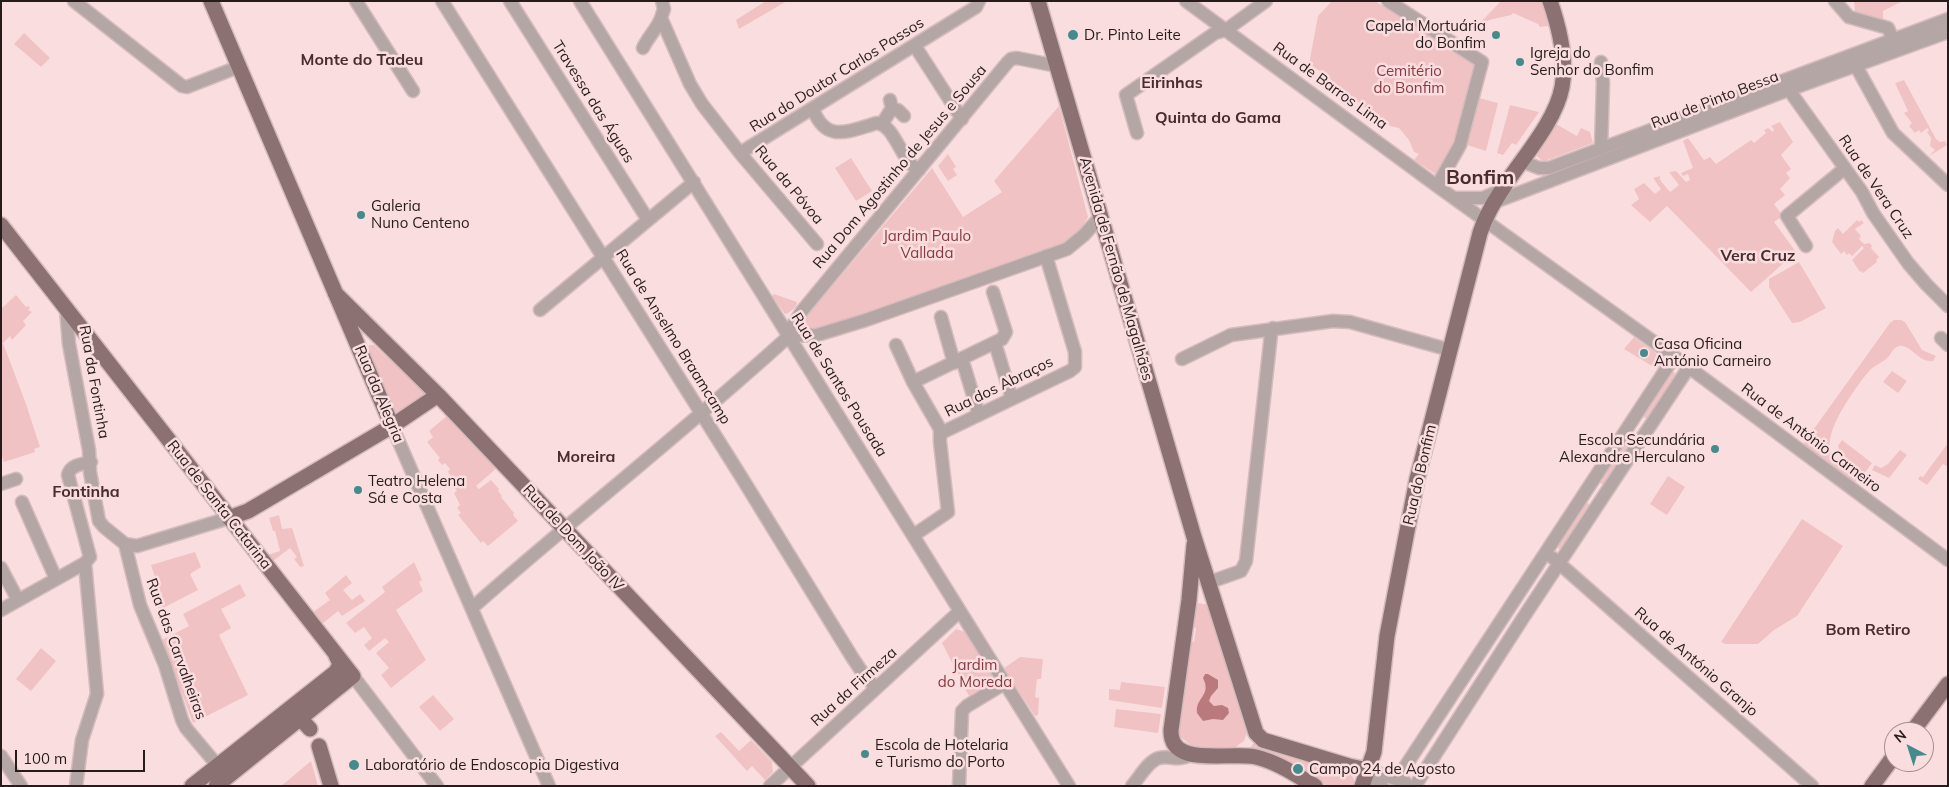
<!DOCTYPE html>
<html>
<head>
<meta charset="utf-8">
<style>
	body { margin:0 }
	#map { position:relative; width:1949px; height:787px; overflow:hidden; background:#fadedf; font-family:Mulish,sans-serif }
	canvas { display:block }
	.frame { position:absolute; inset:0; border:2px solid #271b1b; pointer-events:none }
	.north { position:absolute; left:1884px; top:722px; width:50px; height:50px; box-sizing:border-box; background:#fadedf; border:1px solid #a69091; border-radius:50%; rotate:320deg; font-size:14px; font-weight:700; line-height:20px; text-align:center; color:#271b1b }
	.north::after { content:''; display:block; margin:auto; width:18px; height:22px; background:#438b8d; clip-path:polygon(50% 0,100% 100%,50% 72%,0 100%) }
	.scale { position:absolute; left:15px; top:750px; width:130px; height:22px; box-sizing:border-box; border:2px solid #271b1b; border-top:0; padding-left:6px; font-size:15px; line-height:18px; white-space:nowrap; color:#271b1b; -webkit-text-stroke:4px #fadedf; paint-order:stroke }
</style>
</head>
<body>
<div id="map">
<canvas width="1949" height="787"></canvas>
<div class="frame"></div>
<div class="north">N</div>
<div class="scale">100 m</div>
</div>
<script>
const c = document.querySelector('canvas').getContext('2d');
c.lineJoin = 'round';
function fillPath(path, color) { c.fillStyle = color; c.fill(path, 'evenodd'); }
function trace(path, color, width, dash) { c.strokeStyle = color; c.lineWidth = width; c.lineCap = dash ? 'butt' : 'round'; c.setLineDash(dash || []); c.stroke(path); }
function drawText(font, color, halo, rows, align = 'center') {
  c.font = font + ' Mulish,sans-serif'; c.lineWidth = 5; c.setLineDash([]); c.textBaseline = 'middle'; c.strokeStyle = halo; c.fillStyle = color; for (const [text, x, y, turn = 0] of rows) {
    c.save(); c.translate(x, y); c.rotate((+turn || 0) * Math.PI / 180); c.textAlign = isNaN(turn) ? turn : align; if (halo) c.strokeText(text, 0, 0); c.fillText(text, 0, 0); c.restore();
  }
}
fillPath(new Path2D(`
	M766,1H787L739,29L736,20Z
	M1332,1H1375L1415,27L1475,61C1466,101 1458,140 1437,175L1414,160L1419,154L1414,152L1409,140L1399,128L1390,126L1358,102L1344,98L1328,76L1309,64L1318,16Z
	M1501,1H1541L1547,16L1548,26L1540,27L1538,24L1513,13L1511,15L1489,20L1483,25L1481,22Z
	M1854,1H1901V2L1883,11V19L1855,12Z
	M24,33L50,58L41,67L14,44Z
	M1904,80L1936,139L1940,142L1945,141L1947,145L1929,156L1935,150L1930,146L1931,138L1927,132L1929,130L1927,128L1921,133L1919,130L1915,133L1909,126L1912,123L1904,113L1908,111L1895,83Z
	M1479,98L1498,103L1486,151L1467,145Z
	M1510,105L1539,112L1516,145L1512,143L1503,155L1497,153Z
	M1059,106L1088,217L1079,232L1064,244L818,331C811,330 805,329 804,321L807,316L932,168L963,217L1002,192L994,181Z
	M1780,122L1793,142L1781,155L1791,169L1786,173L1790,178L1780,189L1785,195L1774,204L1783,216L1774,222L1796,252L1751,292L1667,206L1650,222L1631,205L1639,199L1634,189L1644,183L1655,194L1661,189L1653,178L1660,176V180L1670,192L1679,185L1669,172L1676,171L1686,182L1690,180L1688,174L1683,176L1681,173L1693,168L1683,141L1688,138L1704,160L1710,157L1716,164L1751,140L1754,143L1766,133L1764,130L1768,128L1773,132L1774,129L1771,126Z
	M1556,124L1577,136L1581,128L1590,132L1593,143L1545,161L1541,160L1537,156L1538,150Z
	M948,154L956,167L953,169L957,175L948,181L938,166Z
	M851,158L872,191L856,201L835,168Z
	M1857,220L1859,222L1861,220L1864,223L1855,229L1861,236L1859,239L1864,244L1870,243L1872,246L1871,248L1879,257L1876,260L1877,262L1863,273L1861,271L1860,272L1852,260L1864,248L1862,246L1852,256L1849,253L1847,255L1844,251L1841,254L1832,242L1835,231L1838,228L1843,234Z
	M1799,262L1826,308L1800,322L1792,323L1769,287V279Z
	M774,294L797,302C797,307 790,313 785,314L772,296Z
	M16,295L26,307L28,306L30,308L28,310L32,312L23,321L26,325L12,340L10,336L3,343L26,404L40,447L34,449L35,452L4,462L1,453V309Z
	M1894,320H1901L1905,322L1922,350L1936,356L1933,361C1918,363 1911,344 1899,346C1892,348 1891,356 1886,359C1881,363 1874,366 1870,370C1857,385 1826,428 1830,448C1832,460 1847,467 1856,475L1857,479L1855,482L1803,444L1890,323Z
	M1634,337L1664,359L1657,369L1624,349Z
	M369,345H374L379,350L425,393L395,416L367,350Z
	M1671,371L1674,372L1676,377L1648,418H1644L1643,415Z
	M1892,371L1907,381L1898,393L1883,382Z
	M448,415L499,466L476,486L479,489L491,480L499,489L498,491L502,496L501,497L514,513L513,515L518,521L488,546L483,541L481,543L458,515L461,513L457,508L460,505L454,493L457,491L448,480L451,476L448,472L450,469L445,463L442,465L438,460L440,458L427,442L433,437L429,431Z
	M1628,437L1631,438L1633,441L1604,484H1601L1599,481Z
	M1842,440L1872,463L1864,474L1840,455L1838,446Z
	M1948,443V467L1943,464L1927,485L1918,479L1920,476L1923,477Z
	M1900,450L1907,455L1889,478L1872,470L1875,465L1881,468L1888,464Z
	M1668,476L1685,487L1667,515L1650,504Z
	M1585,503H1588L1590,506L1562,550L1559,549L1557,546Z
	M279,515L282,529L292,528L304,566L300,567L294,559L297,557L290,548L273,561L268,555L280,551L275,531H273L269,518Z
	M1802,519L1843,546L1797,616L1774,630L1758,644H1725L1721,642Z
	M195,552L201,567L190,574L198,590L159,610L152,593L159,589L151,565Z
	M414,562L422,580L419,582L423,591L396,610L426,660L391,688L381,675L389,668L376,653L389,642L385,638L369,651L364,645L372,638L364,627L355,633L346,623L385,592L382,587Z
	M346,575L352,583L343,590L352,600L360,594L365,601L342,616L338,611L322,624L313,612L330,600L325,593Z
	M240,584L246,596L221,609L231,628L219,635L248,695L193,723L162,640L189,626L183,614Z
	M1199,603L1208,605L1248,730L1244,741L1234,748L1193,747L1178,735L1190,642H1194L1196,628L1192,627L1195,607Z
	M956,629L968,633L997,679L969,696L942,643Z
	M41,648L56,661L31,691L16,679Z
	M1020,657L1043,659L1041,679H1037L1035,697L1039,698L1038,715L1035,716L1004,668Z
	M1121,682L1165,687L1162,708L1109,700V689L1120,690Z
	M433,695L454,719L440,731L419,707Z
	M1116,709L1161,714L1158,733L1114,727Z
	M721,732L739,751L751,740L772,762L773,772L765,780L752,766L747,771L715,736Z
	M1255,741L1350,772L1354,779V786H1327L1273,757L1248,751Z
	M311,761L318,786H281Z`), '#f1c2c3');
fillPath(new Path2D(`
	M1205,674H1208L1218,680V688L1211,696L1209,701L1214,706L1222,705L1228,708L1229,713L1223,720L1213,719L1203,721L1197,713C1195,697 1212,696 1203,678Z`), '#ba7a7d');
const minor = new Path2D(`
	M74,1L182,86L187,87L238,67
	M356,1L413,91
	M442,1L742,478L852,657L864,675L876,688
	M510,1L648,220
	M580,1L1069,786
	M662,1L664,9L661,18L690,84L702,104L740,153L817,244
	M1186,1L1437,186L1679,360L1948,560
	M1388,1L1482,62L1460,145L1437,186
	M1835,1L1849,17L1888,28L1893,40
	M915,46L962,119
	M643,48C648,37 657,29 661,18
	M1601,62L1603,83L1601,149
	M1856,66L1893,133L1948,185
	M1786,82L1789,90L1862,192L1873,213L1908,263L1926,284L1948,306
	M813,109C826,144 849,131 877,123C896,126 900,161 919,170
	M891,110H898L904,116
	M882,124L892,108L890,100
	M1137,133L1126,95L1215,33L1226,30L1266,1
	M740,153L976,7L979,1
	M1521,161L1539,168H1549L1948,19
	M1455,198H1483L1502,190
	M1495,202L1775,95L1948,32
	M1806,246L1787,216L1845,168
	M66,308L69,344L89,450L90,472L99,521L104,527L125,544
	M540,310L694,182
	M941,317L954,363
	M789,336L817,335L866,320L1067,249L1084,235L1101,216
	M1941,338L1948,345
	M995,343L1012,399
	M896,345L913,382L940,429V442L948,512L914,535
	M962,359L979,415
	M1182,359L1231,335L1333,321L1350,322L1450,350
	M913,382L1002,339L1006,332L993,292
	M392,426L549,786
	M941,433L1070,371L1075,367V352L1046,256
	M1,484L16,479
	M22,502L56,579
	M125,544L140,605L165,665L182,720L186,728L217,765L215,774
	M125,544L137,546L229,518
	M1553,558L1812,786
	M1,568L18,600
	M1210,582L1241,571L1246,561L1271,334L1273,328
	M472,608C576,516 686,430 789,336L793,325L802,311L1007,63L1011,59L1017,58L1057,66
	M1,610L85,563L90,557L68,475C70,465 82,464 91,462
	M353,676L437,786
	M1,756L21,786
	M1368,770L1405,782
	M1365,779L1382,786
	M1397,779L1674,357
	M76,786L82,740L97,694L85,563
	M770,786L960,611
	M959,786L962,711L967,706L1005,683
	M1132,786C1139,778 1148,761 1159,758C1171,755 1178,762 1190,755
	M1415,786L1523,618L1689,367`);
const major = new Path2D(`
	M211,1L392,426
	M1038,1L1194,537L1256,733L1263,740L1349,766L1368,770
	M1,225L353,676L216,786
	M335,293L438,395L808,786
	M229,518L248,511L392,426L438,395
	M1194,545L1189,600L1171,730C1170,769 1230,751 1256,757C1277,762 1296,775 1315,786
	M292,715L300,718L310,729
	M1912,732L1948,684
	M319,746L331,786
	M192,786L336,672L340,664L335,653
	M1362,786L1374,752L1387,636L1417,479L1480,233C1486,214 1496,199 1507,182C1525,155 1556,120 1562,87C1567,60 1559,27 1550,1
	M1872,786L1894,756`);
trace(minor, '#d4bbbc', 15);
trace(major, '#d4bbbc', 18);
trace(minor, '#b5a6a6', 12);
trace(major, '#8b7171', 15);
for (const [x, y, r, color] of [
	[1073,35,6,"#438b8d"],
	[1496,35,5,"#438b8d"],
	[1520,62,5,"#438b8d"],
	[361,215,5,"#438b8d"],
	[1644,353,5,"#438b8d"],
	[1715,449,5,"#438b8d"],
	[358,490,5,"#438b8d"],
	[865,754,5,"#438b8d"],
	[354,765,6,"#438b8d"],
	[1298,769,6,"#438b8d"]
]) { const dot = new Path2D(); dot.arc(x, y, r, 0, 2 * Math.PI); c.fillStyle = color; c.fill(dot); trace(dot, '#fadedf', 2); }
drawText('15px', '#271b1b', '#fadedf', [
	["Capela Mortuária",1486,26,"right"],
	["do Bonfim",1486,43,"right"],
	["Dr. Pinto Leite",1084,35],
	["Igreja do",1530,53],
	["Senhor do Bonfim",1530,70],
	["Galeria",371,206],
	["Nuno Centeno",371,223],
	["Casa Oficina",1654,344],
	["António Carneiro",1654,361],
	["Escola Secundária",1705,440,"right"],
	["Alexandre Herculano",1705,457,"right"],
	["Teatro Helena",368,481],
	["Sá e Costa",368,498],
	["Escola de Hotelaria",875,745],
	["e Turismo do Porto",875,762],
	["Laboratório de Endoscopia Digestiva",365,765],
	["Campo 24 de Agosto",1309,769]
], 'left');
drawText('15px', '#8a3940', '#fadedf', [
	["Cemitério",1409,71],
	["do Bonfim",1409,88],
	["Jardim Paulo",927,236],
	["Vallada",927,253],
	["Jardim",975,665],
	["do Moreda",975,682]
]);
drawText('15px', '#271b1b', '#fadedf', [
	["Rua do Doutor Carlos Passos",837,75,-32],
	["Rua de Barros Lima",1330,86,36],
	["Rua de Pinto Bessa",1715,100,-21],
	["Travessa das Águas",593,102,58],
	["Rua Dom Agostinho de Jesus e Sousa",900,167,-50],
	["Rua da Póvoa",789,185,50],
	["Rua de Vera Cruz",1876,187,56],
	["Avenida de Fernão de Magalhães",1116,269,74],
	["Rua de Anselmo Braamcamp",673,337,58],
	["Rua da Fontinha",94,382,80],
	["Rua de Santos Pousada",839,385,58],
	["Rua dos Abraços",999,387,-26],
	["Rua da Alegria",379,394,67],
	["Rua de António Carneiro",1811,438,37],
	["Rua do Bonfim",1420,475,-77],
	["Rua de Santa Catarina",219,505,52],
	["Rua de Dom João IV",573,538,47],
	["Rua das Carvalheiras",176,649,70],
	["Rua de António Granjo",1696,662,41],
	["Rua da Firmeza",854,687,-42]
]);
drawText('bold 16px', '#472d2e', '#fadedf', [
	["Monte do Tadeu",362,60],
	["Eirinhas",1172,83],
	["Quinta do Gama",1218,118],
	["Vera Cruz",1758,256],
	["Moreira",586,457],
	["Fontinha",86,492],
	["Bom Retiro",1868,630]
]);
drawText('bold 20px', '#472d2e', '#fadedf', [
	["Bonfim",1480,178]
]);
</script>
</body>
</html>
